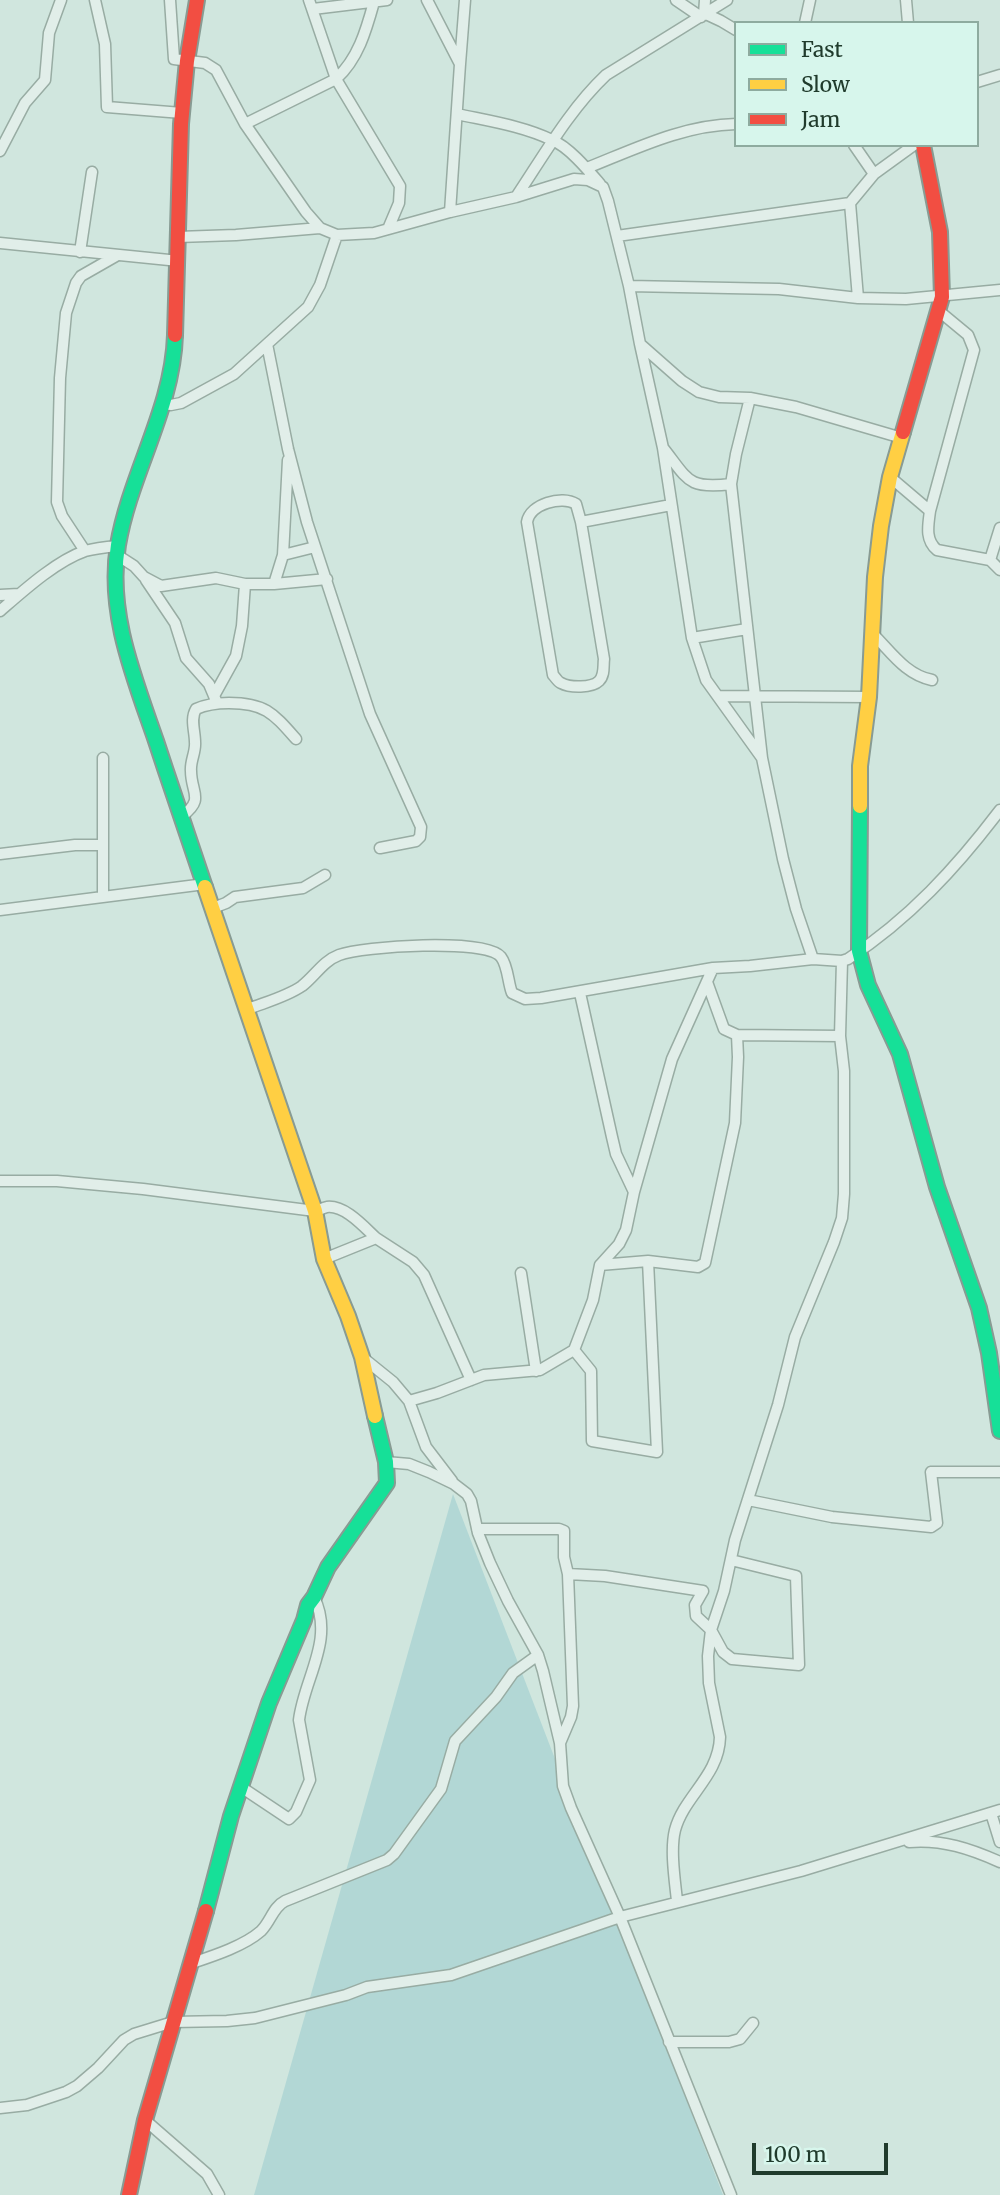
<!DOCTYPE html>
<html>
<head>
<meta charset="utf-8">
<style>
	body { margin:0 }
	#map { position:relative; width:1000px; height:2195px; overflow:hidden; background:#d0e6de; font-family:Merriweather,serif }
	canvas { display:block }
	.legend { position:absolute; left:734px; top:21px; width:245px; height:126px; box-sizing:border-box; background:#d7f6ec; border:2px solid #8eab9f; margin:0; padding:9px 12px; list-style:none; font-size:21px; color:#203b2c }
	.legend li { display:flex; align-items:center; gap:14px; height:35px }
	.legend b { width:35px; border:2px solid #8eab9f }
	.scale { position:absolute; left:752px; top:2143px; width:136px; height:32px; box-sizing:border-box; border:4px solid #203b2c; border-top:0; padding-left:9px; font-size:21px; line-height:24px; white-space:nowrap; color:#203b2c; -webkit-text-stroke:5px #d7f6ec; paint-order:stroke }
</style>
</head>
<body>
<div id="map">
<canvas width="1000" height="2195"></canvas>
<ul class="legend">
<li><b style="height:9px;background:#16e098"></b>Fast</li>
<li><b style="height:9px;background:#ffcf43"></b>Slow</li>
<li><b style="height:9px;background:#f24e42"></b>Jam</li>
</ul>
<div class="scale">100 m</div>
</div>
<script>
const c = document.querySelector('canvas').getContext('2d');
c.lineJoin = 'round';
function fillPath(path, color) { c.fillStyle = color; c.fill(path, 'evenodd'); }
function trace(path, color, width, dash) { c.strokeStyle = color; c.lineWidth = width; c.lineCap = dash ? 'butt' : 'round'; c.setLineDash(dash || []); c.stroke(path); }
fillPath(new Path2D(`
	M453,1494L723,2195H254Z`), '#b2d7d5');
const street = new Path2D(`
	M95,0L105,44L107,107L182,113
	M170,0L174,59L205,63L216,70L245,124L306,212L320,228L337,235L374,233L450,212L516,197L574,179L588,180L603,187L608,201L629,286L779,289L858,298L906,299L1000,290
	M309,0L336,79L400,186L399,203L388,229
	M427,0L460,64L450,212
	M676,0L701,17
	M906,0L908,23
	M313,9L387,0
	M706,14L721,21L736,30
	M704,15L705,0
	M805,23L810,0
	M460,64L465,0
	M977,82L1000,75
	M457,114C489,121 523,126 552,140C569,147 588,170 600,184
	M245,124L336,79C358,59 366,31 374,2
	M854,145L874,174L850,203L858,298
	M0,151L25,103L45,80L49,33L61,0
	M587,168C635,149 683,125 736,124
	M874,174L914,145
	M516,197C544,155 570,109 606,75L727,0
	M617,236L850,203
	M178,237L236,235L320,228
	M0,243L179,261
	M80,252L92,172
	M629,286L640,344L663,448L692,638L706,680L762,758L783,859L796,909L813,959
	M939,311L968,335L974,350L930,511C928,526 925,540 937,550L990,560L1000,570
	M267,344L288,449L307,522L370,714L421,827L420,837L416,841L380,848
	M640,344L682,381L699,392L719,397L750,398L796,407L902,438
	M162,404L171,405L181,403L234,374L308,307L320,285L337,235
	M664,449C689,481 688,489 731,484L762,758
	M890,477L930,511
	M731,484L736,454L750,398
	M581,522L576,504C562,495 530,504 527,522L553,675C556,678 558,682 561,683C570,688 592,688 599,681C605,675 603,666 604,659L581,522L671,505
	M85,551L62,516L57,502L60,378L66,313L76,283L81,276L116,256
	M117,555L134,566L144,577L161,586L216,578L245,584H274L327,579
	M283,555L315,547
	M990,560L1000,528
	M146,580L175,623L186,658L209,684L217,703
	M274,584L283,555L288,460
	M0,595L19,594
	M0,611C23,591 56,561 85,551C96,548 107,547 118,546
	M873,634C891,652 906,675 932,680
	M692,638L747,629
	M215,694L236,656L242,626L245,584
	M718,696L869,697
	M182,816C205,799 191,793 191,771C190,761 196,752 195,742C195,731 190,719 196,709C207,704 218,703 229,703C265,703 273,713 296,739
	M103,845V758
	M0,854L75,845H103V896
	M213,908L226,903L235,897L303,888L325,875
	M0,910L205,884
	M580,993L612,1137L616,1154L634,1192
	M248,1009C266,1002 286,997 302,986C315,976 323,961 339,955C363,946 485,938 501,957C508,966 508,983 512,993L525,999L541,998L713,968L750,966L813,959L842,961L848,959C909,919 956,868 1000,810
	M737,1035L840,1036
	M0,1181H57L143,1189L315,1211C319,1210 323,1208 327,1207C345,1205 364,1227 376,1238
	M324,1259L376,1238L413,1262L424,1275L471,1380
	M648,1261L698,1267L705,1263L735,1123L738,1057L737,1035L724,1029L707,982
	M521,1273L536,1371
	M574,1350L593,1300L600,1265L619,1244L626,1230L634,1192L672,1059L713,968
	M362,1357L393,1382L409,1401L426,1447L452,1481
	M409,1401L437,1393L484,1375L540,1370L574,1350L591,1371L592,1441L657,1452L648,1261L600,1265
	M386,1462L409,1464L429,1472L454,1484L467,1494L471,1501L478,1533L490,1563L508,1601L538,1655L543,1671L560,1743L563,1786L571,1808L620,1917L731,2195
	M748,1500L832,1517L931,1527L937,1523L931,1472H1000
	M477,1529H559L564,1531V1557L568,1574L605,1576L703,1591L695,1605L696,1616L711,1630L723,1652L732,1659L799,1665L796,1576L731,1560
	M560,1743L571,1717L573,1706L568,1574
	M241,1787L289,1819L296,1812L310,1780L299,1720C304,1678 335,1640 314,1597
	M991,1813L1000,1842
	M909,1842C942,1839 971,1849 1000,1862
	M677,1901C675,1881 670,1850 675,1830C684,1796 719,1776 720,1737L709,1683L708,1656L711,1630L724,1591L735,1540L778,1405L795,1337L834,1242L842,1218L844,1194V1071L840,1036L842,961
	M192,1963C213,1956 244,1946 261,1931C271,1921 273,1907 285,1901L387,1860L394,1854L441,1789L455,1741L496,1697L513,1673L538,1655
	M669,2042H729L740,2039L753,2023
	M0,2108L27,2105L66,2092L77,2086L98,2068L124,2040L134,2034L173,2022L227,2021L255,2018L346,1995L367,1987L451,1975L620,1917L801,1871L1000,1810
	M145,2120L207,2174L219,2195`);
const fast = new Path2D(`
	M175,335C173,408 130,474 118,545C107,613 134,677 156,741C172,790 189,839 205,887
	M860,806L859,951L868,985L900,1054L937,1187L979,1308L989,1353L1000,1431
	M206,1911L231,1816L269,1703L304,1620L308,1605L314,1597L328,1567L387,1483L386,1462L375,1416`);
const slow = new Path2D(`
	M860,806V766L869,697L875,577L881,526L890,477L903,432
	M205,887L315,1211L324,1259L348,1316L362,1357L375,1416`);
const jam = new Path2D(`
	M175,335L181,124L187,61L197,0
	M903,432L942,297L940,232L923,145
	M129,2195L145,2120L206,1911`);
trace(street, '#98aca3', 13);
trace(fast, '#889b93', 18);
trace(slow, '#889b93', 18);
trace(jam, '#889b93', 18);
trace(street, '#e1eee9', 10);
trace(fast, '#16e098', 14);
trace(slow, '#ffcf43', 14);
trace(jam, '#f24e42', 14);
</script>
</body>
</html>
